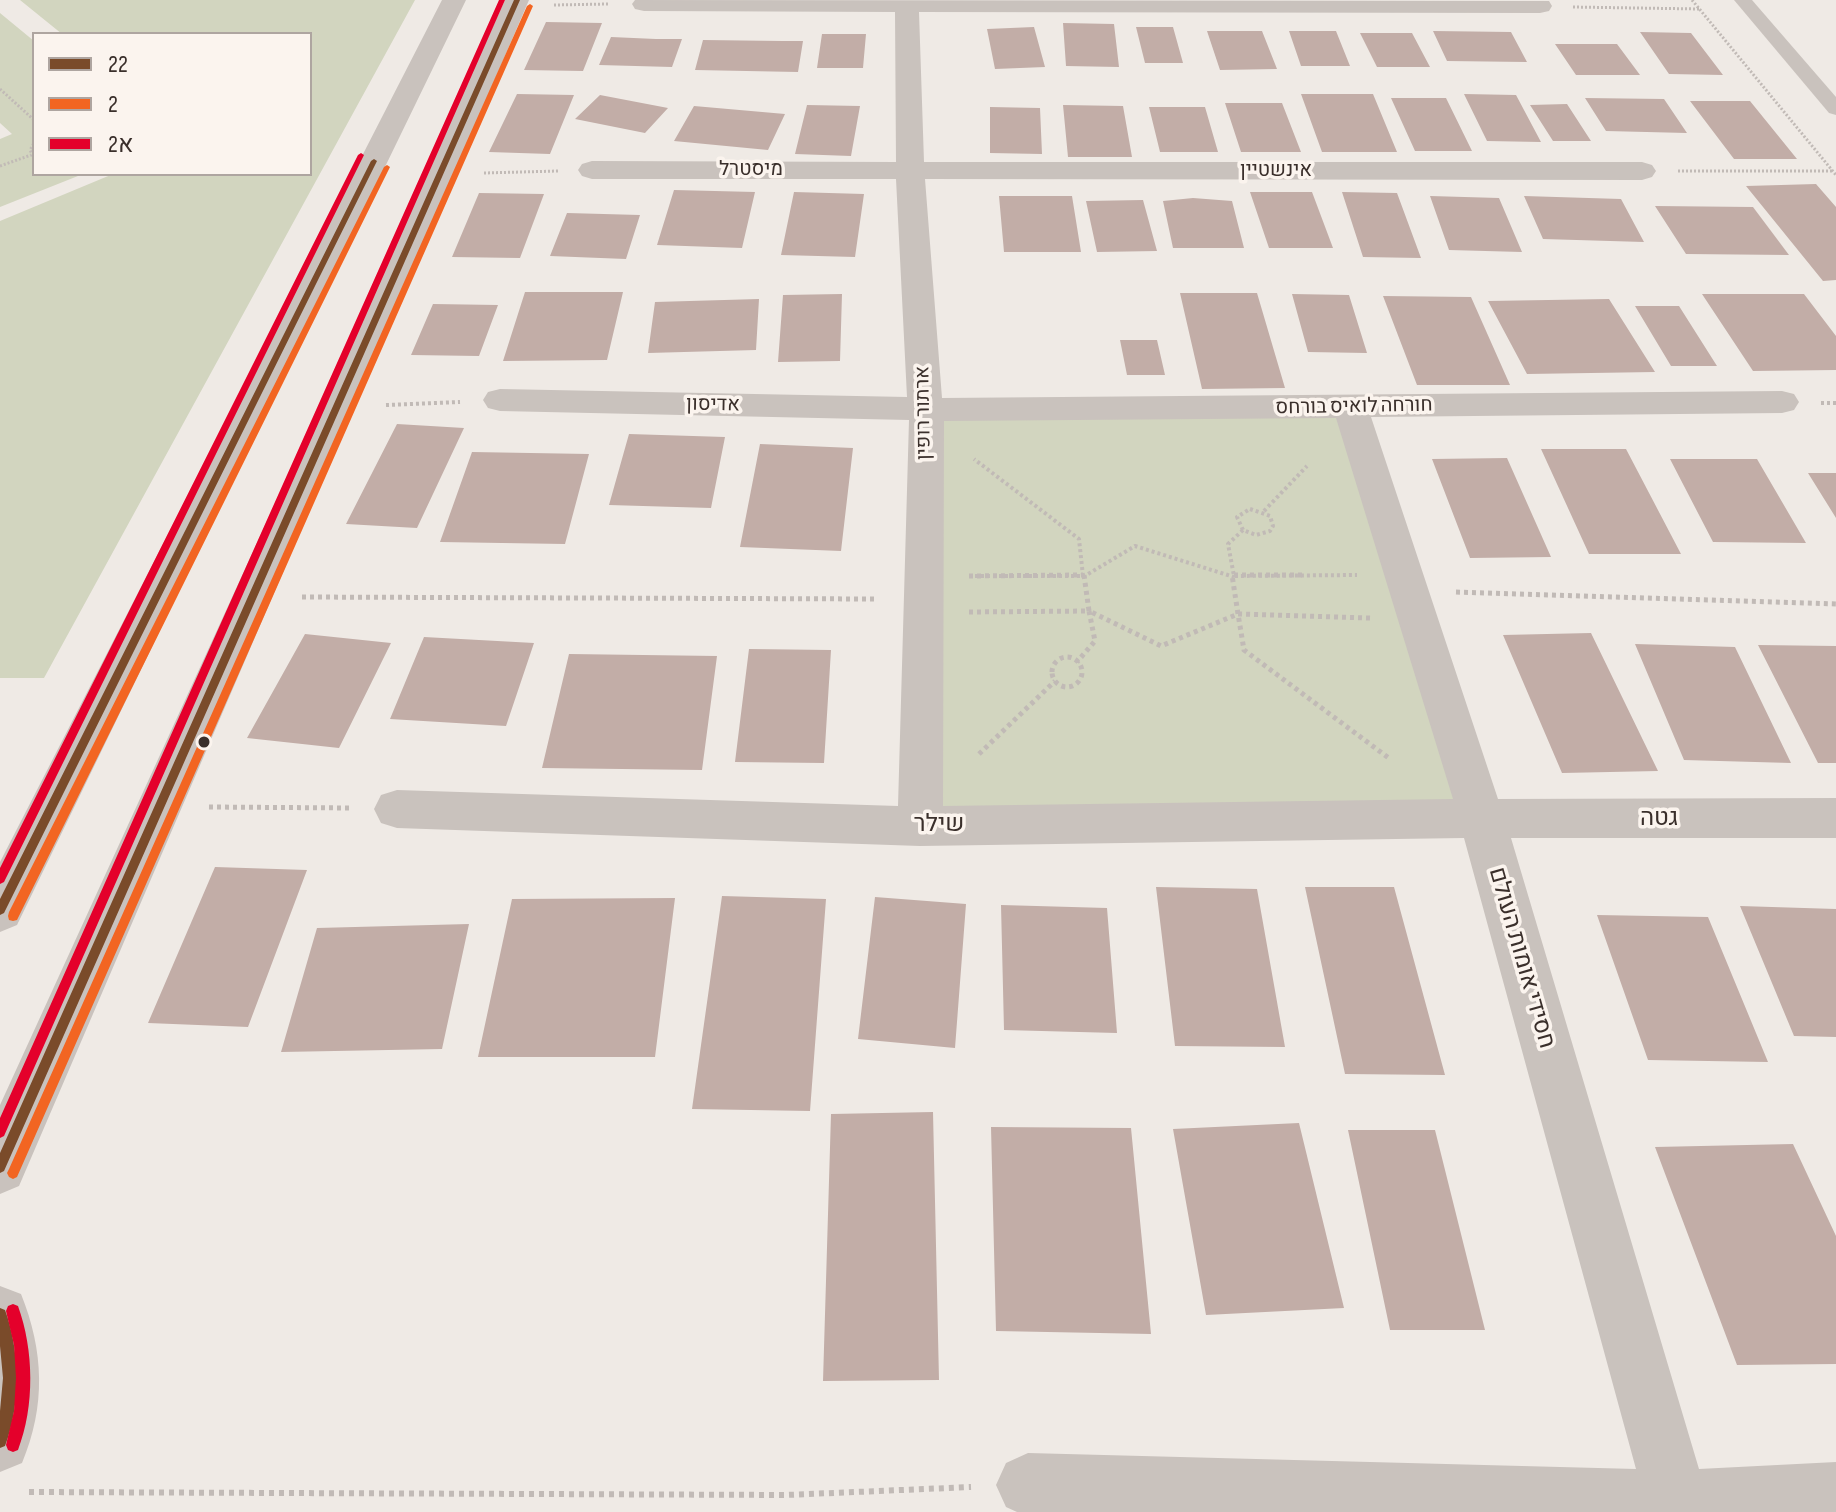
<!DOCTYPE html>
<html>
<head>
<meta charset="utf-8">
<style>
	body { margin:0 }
	#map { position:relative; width:1836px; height:1512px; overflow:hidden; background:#efeae5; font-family:"Sofia Sans Condensed",Heebo,sans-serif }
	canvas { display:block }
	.legend { position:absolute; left:32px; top:32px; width:280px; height:144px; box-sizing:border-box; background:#fbf4ee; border:2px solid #aea5a0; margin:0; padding:10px 14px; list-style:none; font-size:24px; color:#3a2f2b }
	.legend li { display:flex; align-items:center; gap:16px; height:40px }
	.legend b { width:40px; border:2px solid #aea5a0 }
</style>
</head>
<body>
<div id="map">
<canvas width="1836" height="1512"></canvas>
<ul class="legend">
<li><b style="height:10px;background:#7a4b2a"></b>22</li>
<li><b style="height:10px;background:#f26522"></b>2</li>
<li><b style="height:10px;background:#e4002b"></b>2א</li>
</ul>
</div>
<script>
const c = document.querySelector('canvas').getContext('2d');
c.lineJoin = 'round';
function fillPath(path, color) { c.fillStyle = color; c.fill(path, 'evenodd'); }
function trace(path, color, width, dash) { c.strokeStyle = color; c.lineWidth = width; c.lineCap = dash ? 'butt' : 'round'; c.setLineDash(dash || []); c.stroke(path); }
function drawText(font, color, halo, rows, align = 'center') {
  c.font = font + ' "Sofia Sans Condensed",Heebo,sans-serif'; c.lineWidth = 7; c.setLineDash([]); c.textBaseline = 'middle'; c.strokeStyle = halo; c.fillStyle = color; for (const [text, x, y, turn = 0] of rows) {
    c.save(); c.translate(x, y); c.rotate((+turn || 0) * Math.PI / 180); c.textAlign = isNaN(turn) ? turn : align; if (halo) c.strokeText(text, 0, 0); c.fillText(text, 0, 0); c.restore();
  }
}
fillPath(new Path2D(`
	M20,0H415L44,678H0V221L113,174H310V34H62Z
	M0,13L34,41V174H83L0,207V139L12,134L0,123Z
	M1350,408L1482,819L920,826L927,409Z`), '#d2d5bf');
fillPath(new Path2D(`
	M546,22L602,23L583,71L524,70Z
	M1063,23L1114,24L1119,67L1066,66Z
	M1034,27L1045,67L995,69L987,29Z
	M1136,27H1173L1183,63H1145Z
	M1207,31H1262L1277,69L1220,70Z
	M1289,31H1336L1350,66H1301Z
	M1433,31L1511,32L1527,62L1447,61Z
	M1640,32L1691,33L1723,75L1669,74Z
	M1360,33H1412L1430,67H1377Z
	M822,34H866L863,68H817Z
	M611,37L656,39H682L672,67L599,65Z
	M703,40L782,41H803L798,72L695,70Z
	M1555,44H1617L1640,75H1576Z
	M517,94L574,95L550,154L489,152Z
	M1301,94H1373L1397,152H1322Z
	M1464,94L1516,95L1541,142L1487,141Z
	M600,95L668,108L645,133L575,119Z
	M1391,98H1446L1472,151H1415Z
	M1585,98L1664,99L1687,133L1606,131Z
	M1690,101H1750L1797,159H1734Z
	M1225,103H1282L1301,152H1241Z
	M1567,104L1591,141H1553L1530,105Z
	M807,105L860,106L851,156L795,154Z
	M1063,105L1123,106L1132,157H1068Z
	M694,106L785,114L768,150L674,141Z
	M990,107L1040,108L1042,154L990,153Z
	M1149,107H1205L1218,152H1160Z
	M1816,184L1836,207V280L1823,281L1746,186Z
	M674,190L755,192L742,248L657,245Z
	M794,192L864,194L855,257L781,255Z
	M1250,192H1312L1333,248H1269Z
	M1342,192L1397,193L1421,258L1363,257Z
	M479,193L544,194L520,258L452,257Z
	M999,196H1072L1081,252H1004Z
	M1430,196L1499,198L1522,252L1449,250Z
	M1524,196L1621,199L1644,242L1543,239Z
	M1193,198L1232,201L1244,248H1173L1163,201Z
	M1143,200L1157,251L1097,252L1086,201Z
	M1655,206L1753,207L1789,255L1686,254Z
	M567,213L640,215L626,259L550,256Z
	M525,292H623L607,360L503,361Z
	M1180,293H1257L1285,388L1202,389Z
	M842,294L840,361L778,362L783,295Z
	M1292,294L1349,295L1367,353L1308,352Z
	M1702,294H1804L1836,336V370L1753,371Z
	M1383,296L1471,297L1510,385H1417Z
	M759,299L756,350L648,353L655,302Z
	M1609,299L1655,372L1527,374L1488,301Z
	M433,304L498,305L479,356L411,355Z
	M1635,306H1679L1717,366H1671Z
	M1120,340H1157L1165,375H1127Z
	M397,424L464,428L417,528L346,524Z
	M629,434L725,437L711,508L609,505Z
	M760,444L853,448L841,551L740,547Z
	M1541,449H1626L1681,554H1589Z
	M472,452L589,454L565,544L440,542Z
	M1507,458L1551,557L1470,558L1432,459Z
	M1670,459H1757L1806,543L1713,542Z
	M1808,473H1836V518Z
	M1591,633L1658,771L1562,773L1503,635Z
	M305,634L391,643L339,748L247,738Z
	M424,637L534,643L506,726L390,719Z
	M1635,644L1735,647L1791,763L1684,760Z
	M1758,645L1836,646V763H1818Z
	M749,649L831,650L824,763L735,762Z
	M569,654L717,656L702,770L542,768Z
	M215,867L307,870L248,1027L148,1023Z
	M1156,887L1257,889L1285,1047L1175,1046Z
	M1305,887H1394L1445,1075L1345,1074Z
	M722,896L826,899L810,1111L692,1109Z
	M875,897L966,904L955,1048L858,1039Z
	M675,898L655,1057H478L512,899Z
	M1001,905L1107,908L1117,1033L1004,1030Z
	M1740,906L1836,909V1037L1794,1036Z
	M1597,915L1708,917L1768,1062L1648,1060Z
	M469,924L442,1049L281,1052L317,928Z
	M933,1112L939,1380L823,1381L831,1114Z
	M1299,1123L1344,1308L1206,1315L1173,1129Z
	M991,1127L1131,1128L1151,1334L996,1331Z
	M1348,1130H1435L1485,1330H1390Z
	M1793,1144L1836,1236V1364L1737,1365L1655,1147Z`), '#c2ada7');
trace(new Path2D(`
	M1692,0L1836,175
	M554,5L608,4
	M1573,7L1699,9
	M0,89L34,120
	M33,156L30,150L34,143
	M0,166L31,155
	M1678,171H1832
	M484,173L558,171`), '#c1bab6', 3, [2, 2]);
trace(new Path2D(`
	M1821,403H1836
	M386,405L460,402
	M1250,509L1270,516L1273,526L1270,531L1256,535L1243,530L1237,517Z
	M1264,511L1307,466
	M1243,530L1228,544L1234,576L1357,575
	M969,576H1083L1079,539L974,459
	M1083,577L1135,546L1234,577`), '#c1bab6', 4, [3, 3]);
trace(new Path2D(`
	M1084,575L1089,611L1161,646L1238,614L1232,575
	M1234,575H1302
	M969,576L1083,575
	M1456,592L1836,604
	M302,597L876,599
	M969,612L1089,611L1095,641L1077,662
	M1370,618L1238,614L1244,650L1390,759
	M1052 672a15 15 0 1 1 30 0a15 15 0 1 1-30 0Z
	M979,754L1055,681
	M209,807L351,808`), '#c1bab6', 5, [4, 4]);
trace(new Path2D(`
	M29,1492L786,1495L971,1487`), '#c1bab6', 6, [5, 5]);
fillPath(new Path2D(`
	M1734,0H1752L1836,97V115L1829,113Z`), '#c9c2bd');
fillPath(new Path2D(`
	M635,0L1549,1L1552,6L1549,11L1540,13L919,12L924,162H1642L1652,165L1656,171L1652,177L1642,180L925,179L942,398L1782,391L1794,394L1799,402L1794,410L1782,413L1371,417L1498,799L1836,798V838H1511L1699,1469L1836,1462V1512H1017L1006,1507L996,1485L1006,1463L1028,1453L1636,1469L1464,838L920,846L397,828L381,823L374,809L381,795L397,790L898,806L909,420L500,411L488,408L483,400L488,392L500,389L907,397L896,179H592L582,176L578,170L582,164L592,161L896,162L895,12L644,11L635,9L632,4ZM1336,418L1453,799L943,806L944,421Z`), '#c9c2bd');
fillPath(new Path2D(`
	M442,0H466L17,925L0,932V862Z
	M505,0H529L19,1186L0,1194V1105Z
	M0,1286L21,1294C44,1351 46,1406 22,1463L0,1472Z`), '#c9c2bd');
fillPath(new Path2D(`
	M514,0H520L4,1171L0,1173V1153Z
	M374,159L377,161L4,913L0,915V899L371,161Z
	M0,1308L5,1310C20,1351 21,1405 5,1446L0,1448V1411L3,1378L0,1346Z`), '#7a4b2a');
fillPath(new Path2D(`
	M530,4L533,6L17,1177L13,1179L9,1177L7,1173L9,1169L527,6Z
	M387,165L390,167L17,920L13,921L9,920L8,916L9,912L384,167Z`), '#f26522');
fillPath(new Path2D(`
	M499,0H505L4,1136L0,1138V1118Z
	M361,153L364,155L4,882L0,884V868L358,155Z
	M13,1304L18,1306C34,1350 35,1406 18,1450L13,1452L8,1450L6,1445L14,1411L16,1378L14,1345L6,1311L8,1306Z`), '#e4002b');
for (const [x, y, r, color] of [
	[204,742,7,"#3a2f2b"]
]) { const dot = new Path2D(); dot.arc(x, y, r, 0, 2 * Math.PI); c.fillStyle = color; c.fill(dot); trace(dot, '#fbf4ee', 3); }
drawText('20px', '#3a2f2b', '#fbf4ee', [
	["מיסטרל",751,170],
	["אינשטיין",1276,171],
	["אדיסון",713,405,1],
	["חורחה לואיס בורחס",1354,407,-1],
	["ארתור רופין",924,413,-91]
]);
drawText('24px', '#3a2f2b', '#fbf4ee', [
	["גטה",1659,819],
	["שילר",939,825],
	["חסידי אומות העולם",1521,958,74]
]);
</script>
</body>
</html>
